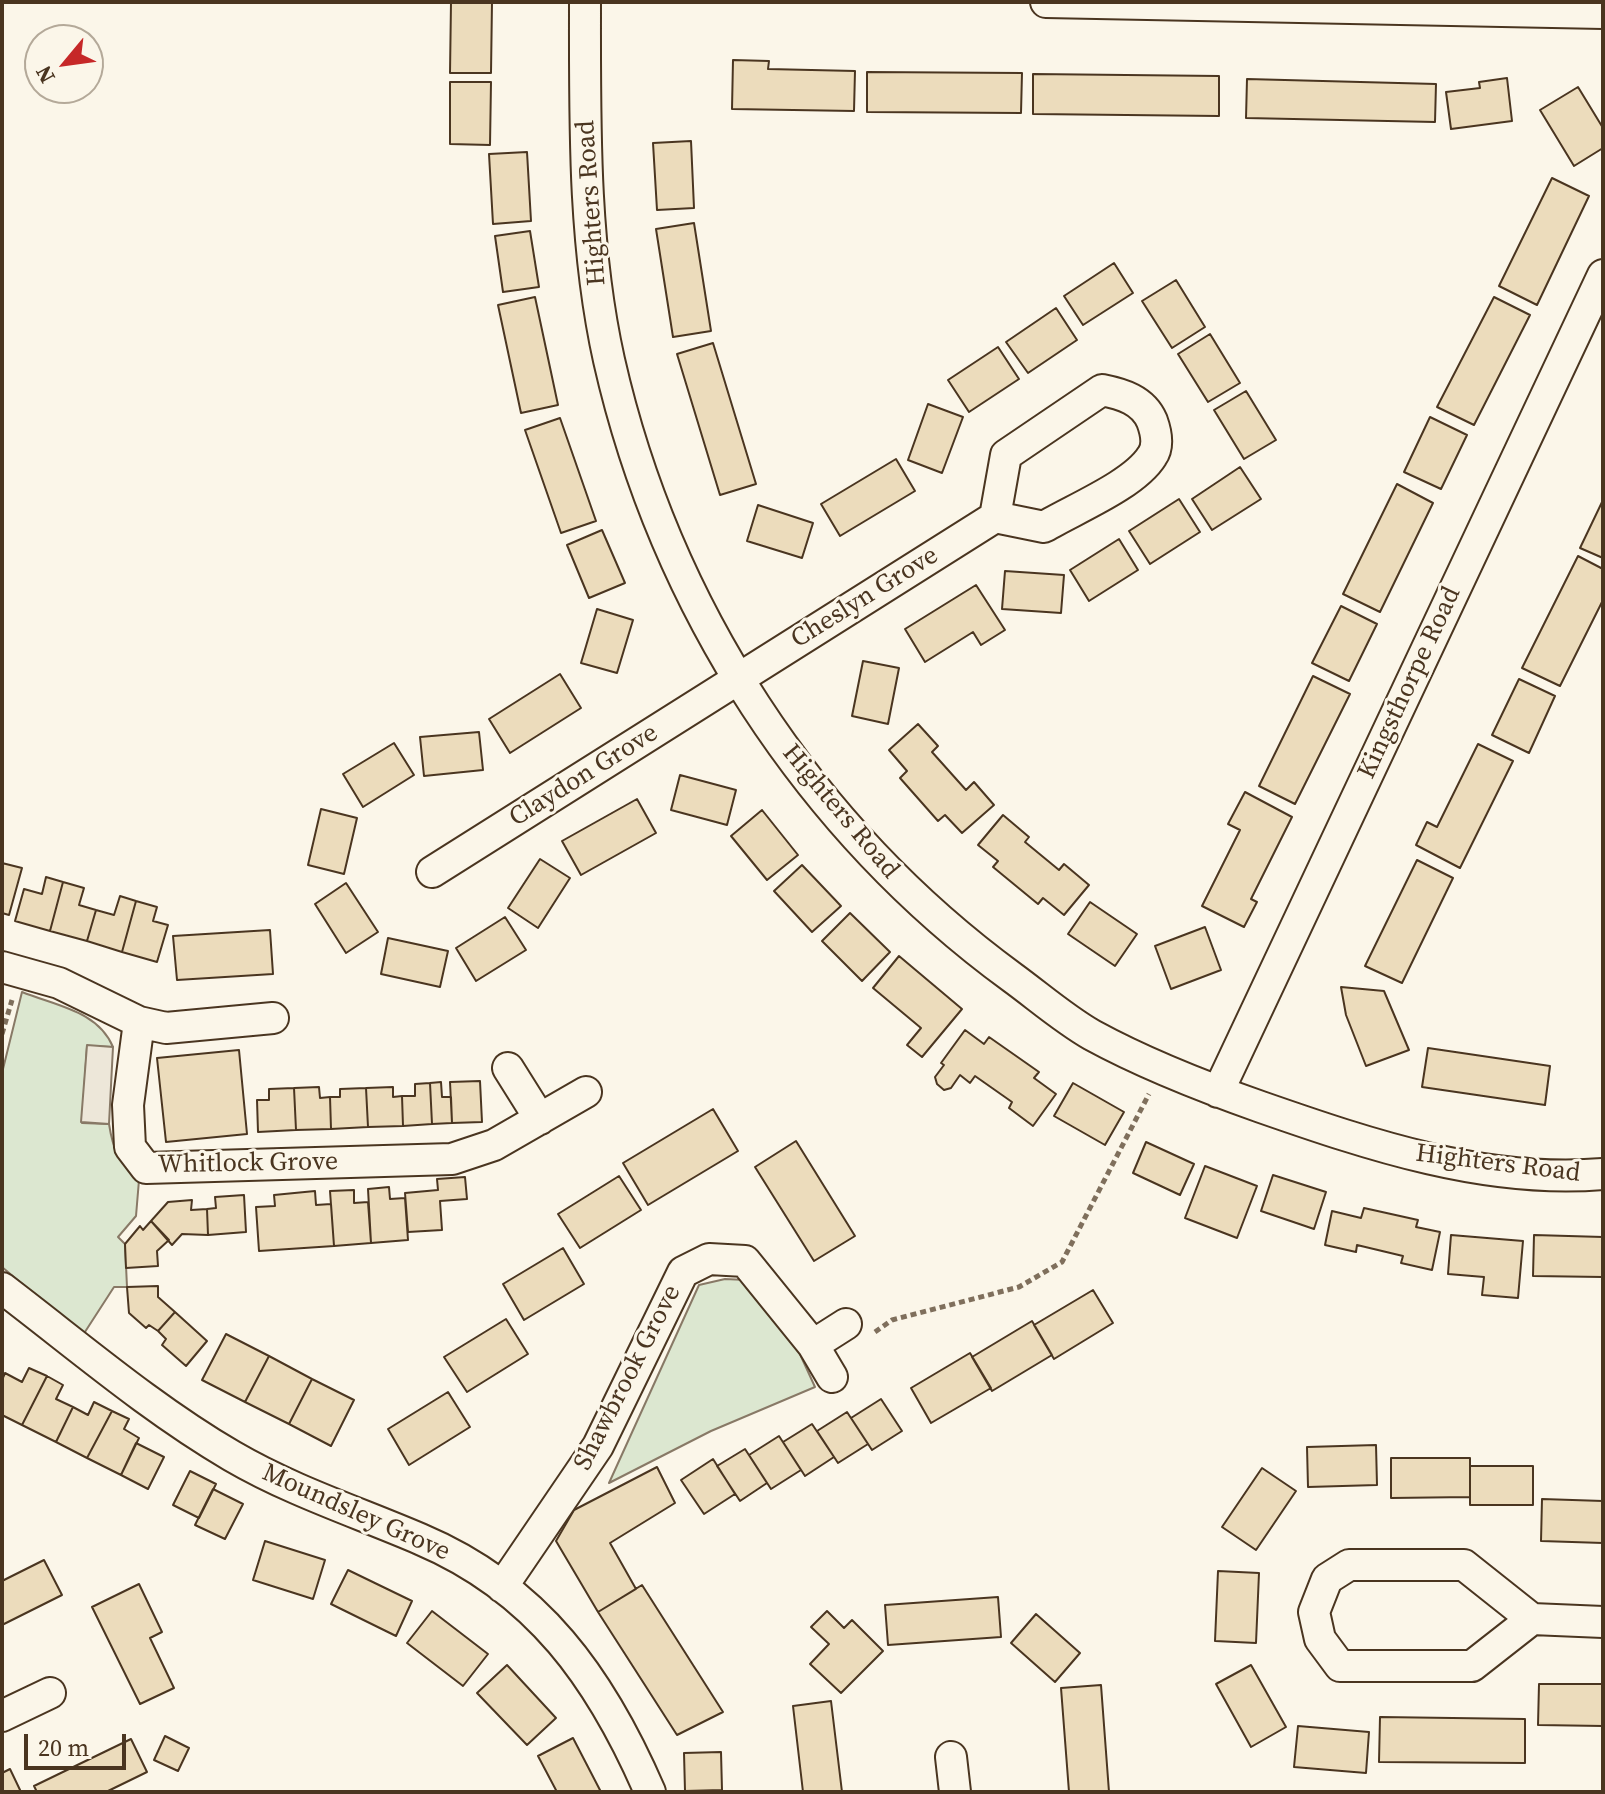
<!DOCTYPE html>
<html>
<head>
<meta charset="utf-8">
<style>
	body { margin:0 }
	#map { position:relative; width:1605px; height:1794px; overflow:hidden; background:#fbf6e9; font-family:"Source Serif 4",serif }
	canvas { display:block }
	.frame { position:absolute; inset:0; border:4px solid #4a3520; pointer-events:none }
	.north { position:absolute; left:24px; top:24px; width:80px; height:80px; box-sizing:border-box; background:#fbf6e9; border:2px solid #b4a999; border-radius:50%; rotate:241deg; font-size:22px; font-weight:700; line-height:32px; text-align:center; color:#4a3520 }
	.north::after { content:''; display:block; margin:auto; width:28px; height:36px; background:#c62828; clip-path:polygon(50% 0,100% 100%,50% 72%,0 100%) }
	.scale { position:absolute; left:24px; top:1734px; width:102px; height:36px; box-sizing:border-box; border:4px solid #4a3520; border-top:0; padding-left:10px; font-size:24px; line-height:28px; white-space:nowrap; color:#4a3520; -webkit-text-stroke:6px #fbf6e9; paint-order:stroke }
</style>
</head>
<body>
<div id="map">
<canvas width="1605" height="1794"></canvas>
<div class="frame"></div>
<div class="north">N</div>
<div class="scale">20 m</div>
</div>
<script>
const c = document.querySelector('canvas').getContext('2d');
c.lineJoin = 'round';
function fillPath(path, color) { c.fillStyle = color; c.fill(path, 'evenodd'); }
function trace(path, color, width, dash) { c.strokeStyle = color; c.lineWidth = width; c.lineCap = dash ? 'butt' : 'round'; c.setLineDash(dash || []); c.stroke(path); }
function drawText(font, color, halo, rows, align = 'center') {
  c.font = font + ' "Source Serif 4",serif'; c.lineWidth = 6; c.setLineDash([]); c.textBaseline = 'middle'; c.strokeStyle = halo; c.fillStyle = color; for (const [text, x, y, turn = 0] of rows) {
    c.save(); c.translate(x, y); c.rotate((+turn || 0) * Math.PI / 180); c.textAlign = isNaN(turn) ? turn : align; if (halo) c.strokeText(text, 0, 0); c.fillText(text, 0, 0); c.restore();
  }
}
const green = new Path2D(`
	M22,992C57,1006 98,1011 113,1047L87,1046L82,1123L109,1124C113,1150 119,1163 139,1180L136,1216L118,1237L125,1244L127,1287H114L83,1335L2,1267V1073Z
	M725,1279L746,1280L799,1352L815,1387L711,1431L609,1483L699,1285Z`);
fillPath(green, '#dce7d0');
trace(green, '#887966', 2);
const parking = new Path2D(`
	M87,1045L113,1047L109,1124L81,1122Z`);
fillPath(parking, '#ede7d9');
trace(parking, '#887966', 2);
const building = new Path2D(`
	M451,2H492L491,73H450Z
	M733,60L769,61L768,69L855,71L854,111L732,109Z
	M867,72L1022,73L1021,113L867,112Z
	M1033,74L1219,76V116L1033,114Z
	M1507,78L1512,121L1451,129L1446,92L1480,88L1479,82Z
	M1247,79L1436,84L1435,122L1246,118Z
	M450,82H491L490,145L450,144Z
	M1578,87L1603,128V148L1574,166L1540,110Z
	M691,141L694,208L657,210L653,143Z
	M527,152L531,221L493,224L489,154Z
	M1552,178L1589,196L1537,305L1499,286Z
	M694,223L711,331L673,337L656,229Z
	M530,231L539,287L503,292L495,236Z
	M1114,263L1133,293L1083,325L1064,296Z
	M1176,280L1205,327L1172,348L1142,301Z
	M535,297L558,405L521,413L498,305Z
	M1494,297L1530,315L1474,425L1437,407Z
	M1056,308L1077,340L1028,373L1006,342Z
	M1210,334L1240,383L1208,402L1178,354Z
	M713,343L756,484L720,495L677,354Z
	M998,347L1019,379L969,412L948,380Z
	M1246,391L1276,440L1244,459L1214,410Z
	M928,404L963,417L942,473L908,460Z
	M1430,417L1467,435L1441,489L1404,472Z
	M560,418L596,521L561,533L525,430Z
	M896,459L915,491L840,536L821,504Z
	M1240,467L1261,499L1212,530L1192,499Z
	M1397,484L1433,503L1380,612L1343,594Z
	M1179,499L1200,532L1150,564L1129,531Z
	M1603,500V558L1580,548Z
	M758,505L813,523L802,558L747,541Z
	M602,530L625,583L589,598L567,545Z
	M1119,539L1138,570L1089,601L1070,570Z
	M1578,556L1603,569V600L1560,686L1522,668Z
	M1005,571L1064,575L1061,613L1002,609Z
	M976,585L1005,630L981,645L973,632L925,662L905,629Z
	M1341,606L1377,624L1349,681L1312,663Z
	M597,609L633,620L617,673L581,663Z
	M863,661L899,668L888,724L852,716Z
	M560,674L581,708L510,753L489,719Z
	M1313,676L1350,694L1295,804L1259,786Z
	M1519,679L1555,696L1529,753L1492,735Z
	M918,724L938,746L932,752L966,790L974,782L994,805L962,833L945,815L938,821L900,778L907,771L889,750Z
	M479,732L483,770L424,776L420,737Z
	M394,743L414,775L363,807L343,774Z
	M1478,744L1513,761L1460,868L1416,845L1427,822L1437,827Z
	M680,775L736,790L727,825L671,810Z
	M1245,792L1292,817L1251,899L1257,902L1244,927L1202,906L1240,830L1228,824Z
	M637,799L656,833L581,875L562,841Z
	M321,809L357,818L344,874L308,865Z
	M762,810L798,855L767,880L731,836Z
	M1003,815L1029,837L1025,842L1059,870L1064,864L1089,885L1064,915L1043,898L1038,904L993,867L998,861L978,845Z
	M540,859L570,878L538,928L508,908Z
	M1417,860L1453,878L1402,983L1365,966Z
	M2,863L22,868L9,915L2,913Z
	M802,865L841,906L812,932L774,891Z
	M46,877L63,882L50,931L15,921L24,889L42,894Z
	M63,882L84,888L79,905L96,910L87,941L50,931Z
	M346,883L378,932L346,953L315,904Z
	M120,896L136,901L122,952L87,941L96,910L114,915Z
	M136,901L157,907L153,921L168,925L157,962L122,952Z
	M1090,902L1137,934L1115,966L1068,934Z
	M850,913L890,952L862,981L822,941Z
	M505,917L526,950L476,981L456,948Z
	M1205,927L1221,970L1171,989L1155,946Z
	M270,930L273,974L177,980L173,936Z
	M388,938L448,951L440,987L381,974Z
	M899,956L962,1009L922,1057L907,1045L921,1028L873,988Z
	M1341,987L1384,991L1409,1050L1366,1066L1346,1015Z
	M965,1030L984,1044L989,1037L1039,1072L1034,1078L1056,1094L1033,1126L1009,1108L1012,1102L975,1076L970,1083L960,1075L951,1088L944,1090L937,1084L935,1077L944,1065L941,1063Z
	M1428,1048L1550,1066L1545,1105L1422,1087Z
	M239,1050L247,1134L166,1142L157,1058Z
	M480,1081L482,1122L452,1123L450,1082Z
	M441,1082L442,1097H451L452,1123L432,1124L430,1083Z
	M430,1083L432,1124L403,1126L402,1096H415V1084Z
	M1073,1083L1124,1112L1105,1145L1054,1116Z
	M319,1087L320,1098L330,1097L331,1129L296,1130L294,1088Z
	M393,1087V1097L402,1096L403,1126L368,1127L366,1088Z
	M294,1088L296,1130L258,1132L257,1100H269V1089Z
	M366,1088L368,1127L331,1129L330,1097H340V1089Z
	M713,1109L738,1151L648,1205L623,1163Z
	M796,1141L855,1236L814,1261L755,1167Z
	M1146,1142L1194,1164L1180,1195L1133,1173Z
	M1205,1166L1257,1186L1237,1238L1185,1218Z
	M1273,1175L1326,1192L1314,1229L1261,1211Z
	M619,1176L641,1210L580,1248L558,1214Z
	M465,1177L467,1199L440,1201L442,1230L408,1232L405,1193L438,1190L437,1179Z
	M389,1187L390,1199L405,1198L408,1240L371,1243L368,1189Z
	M354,1190V1203L368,1202L371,1243L334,1246L330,1191Z
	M315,1191L316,1205L331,1204L334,1246L259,1251L256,1207L275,1206L274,1195Z
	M244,1195L246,1232L208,1235L207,1209L216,1208L215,1197Z
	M192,1200L191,1210L207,1209L208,1235L182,1234L172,1245L151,1221L168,1202Z
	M1364,1208L1418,1220L1416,1227L1440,1232L1432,1270L1401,1263L1403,1256L1357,1245L1356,1252L1325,1245L1332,1211L1361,1218Z
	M151,1221L169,1240L157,1251L158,1266L126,1268L125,1244L140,1226L143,1230Z
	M1451,1235L1523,1241L1518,1298L1482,1295L1484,1277L1448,1274Z
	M1534,1235L1603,1237V1277L1533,1276Z
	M563,1248L584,1284L524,1320L503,1284Z
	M158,1286V1297L175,1312L158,1331L149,1325L146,1328L129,1313L127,1287Z
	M1093,1290L1113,1323L1054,1359L1034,1325Z
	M175,1312L207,1341L186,1366L162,1345L166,1339L158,1331Z
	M506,1319L528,1354L467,1392L444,1357Z
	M1032,1321L1052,1355L992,1391L972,1357Z
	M226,1334L269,1356L245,1402L202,1380Z
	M970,1353L991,1388L931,1423L911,1388Z
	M269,1356L312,1379L289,1424L245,1402Z
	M29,1368L47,1376L22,1425L2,1415V1380L5,1373L22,1382Z
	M47,1376L63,1385L56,1399L73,1407L56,1442L22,1425Z
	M312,1379L354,1400L331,1446L289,1424Z
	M448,1392L470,1427L409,1465L388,1429Z
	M881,1399L902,1431L872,1450L851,1418Z
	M94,1402L112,1411L87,1458L56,1442L73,1407L88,1415Z
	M112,1411L129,1419L124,1429L139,1438L121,1475L87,1458Z
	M847,1412L868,1444L838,1463L817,1431Z
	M812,1424L834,1457L805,1476L783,1442Z
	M779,1436L801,1470L771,1489L749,1455Z
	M136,1443L164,1457L148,1489L121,1475Z
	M1376,1445L1377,1485L1308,1487L1307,1447Z
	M745,1449L767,1483L740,1501L717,1466Z
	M1391,1458H1470V1497L1391,1498Z
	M713,1459L735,1494L704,1514L681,1480Z
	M1470,1466H1533V1505H1470Z
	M657,1467L675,1503L610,1543L636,1589L598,1612L556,1541L574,1510Z
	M1262,1468L1296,1491L1256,1550L1222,1527Z
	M190,1471L216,1484L199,1518L173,1505Z
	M213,1489L243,1504L225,1539L195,1525Z
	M1542,1499L1603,1501V1543L1541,1541Z
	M265,1541L325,1560L313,1599L253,1580Z
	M44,1560L62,1595L2,1625V1581Z
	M348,1570L412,1601L396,1636L331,1604Z
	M1218,1571L1259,1573L1256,1643L1215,1641Z
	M139,1584L162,1632L150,1638L174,1688L140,1704L92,1607Z
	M642,1585L723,1712L677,1735L598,1612Z
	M998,1597L1001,1637L888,1645L885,1605Z
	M432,1611L488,1654L463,1686L407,1643Z
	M827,1611L844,1628L852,1620L883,1651L841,1693L810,1664L829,1644L811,1627Z
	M1036,1614L1080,1653L1055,1682L1011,1643Z
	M507,1665L556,1718L527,1745L477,1693Z
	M1251,1665L1286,1727L1251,1747L1216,1684Z
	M1539,1684H1603V1726L1538,1725Z
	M1101,1685L1109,1792H1069L1061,1688Z
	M831,1701L842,1792H803L793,1706Z
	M1380,1717L1525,1719V1763L1379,1762Z
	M1298,1726L1369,1732L1366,1773L1294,1767Z
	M165,1736L189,1748L178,1771L154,1760Z
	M573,1738L601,1792H557L538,1756Z
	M131,1739L147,1772L106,1792H37L34,1786Z
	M721,1752L722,1790L685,1791L684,1753Z
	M10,1769L21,1792H2V1773Z`);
fillPath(building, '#ecdcbc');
trace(building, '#4a3520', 2);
const street = new Path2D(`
	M585,2C585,122 583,243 609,360C665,607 809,829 1013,978C1039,997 1064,1019 1092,1035C1145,1064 1204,1087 1261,1107C1370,1145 1486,1184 1603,1174
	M1046,2L1603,13
	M432,872L995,517L1006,455L1102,390C1122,394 1143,400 1152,421C1156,432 1159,446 1152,456C1134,485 1074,509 1044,527L995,517
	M2,967L59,983L139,1022L128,1105L130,1147L146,1168L452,1159L494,1145L586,1092
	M139,1022L166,1028L273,1018
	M508,1068L540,1119
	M1218,1092L1603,275
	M2,1288C77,1345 150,1408 232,1456C292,1491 357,1512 420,1539C538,1589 601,1679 650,1792
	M813,1345L846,1324
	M502,1587L598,1446L683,1272L709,1259L745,1261L813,1345L832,1377
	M1532,1619L1472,1666H1340L1320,1639L1314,1612L1327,1579L1349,1565H1464L1532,1619L1603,1622
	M2,1716L50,1693
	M951,1757L955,1792`);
trace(street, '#4a3520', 34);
trace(new Path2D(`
	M2,1034L12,1000
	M875,1332L892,1320L1019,1287L1062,1262L1149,1094`), '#7f6f5c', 5, [6, 4]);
trace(street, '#fbf6e9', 30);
drawText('26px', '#4a3520', '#fbf6e9', [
	["Highters Road",592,203,-94],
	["Cheslyn Grove",865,598,-32],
	["Kingsthorpe Road",1410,683,-65],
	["Claydon Grove",584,776,-32],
	["Highters Road",840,812,50],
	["Whitlock Grove",248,1164,-1],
	["Highters Road",1498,1164,7],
	["Shawbrook Grove",628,1378,-63],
	["Moundsley Grove",356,1513,24]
]);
</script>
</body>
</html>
